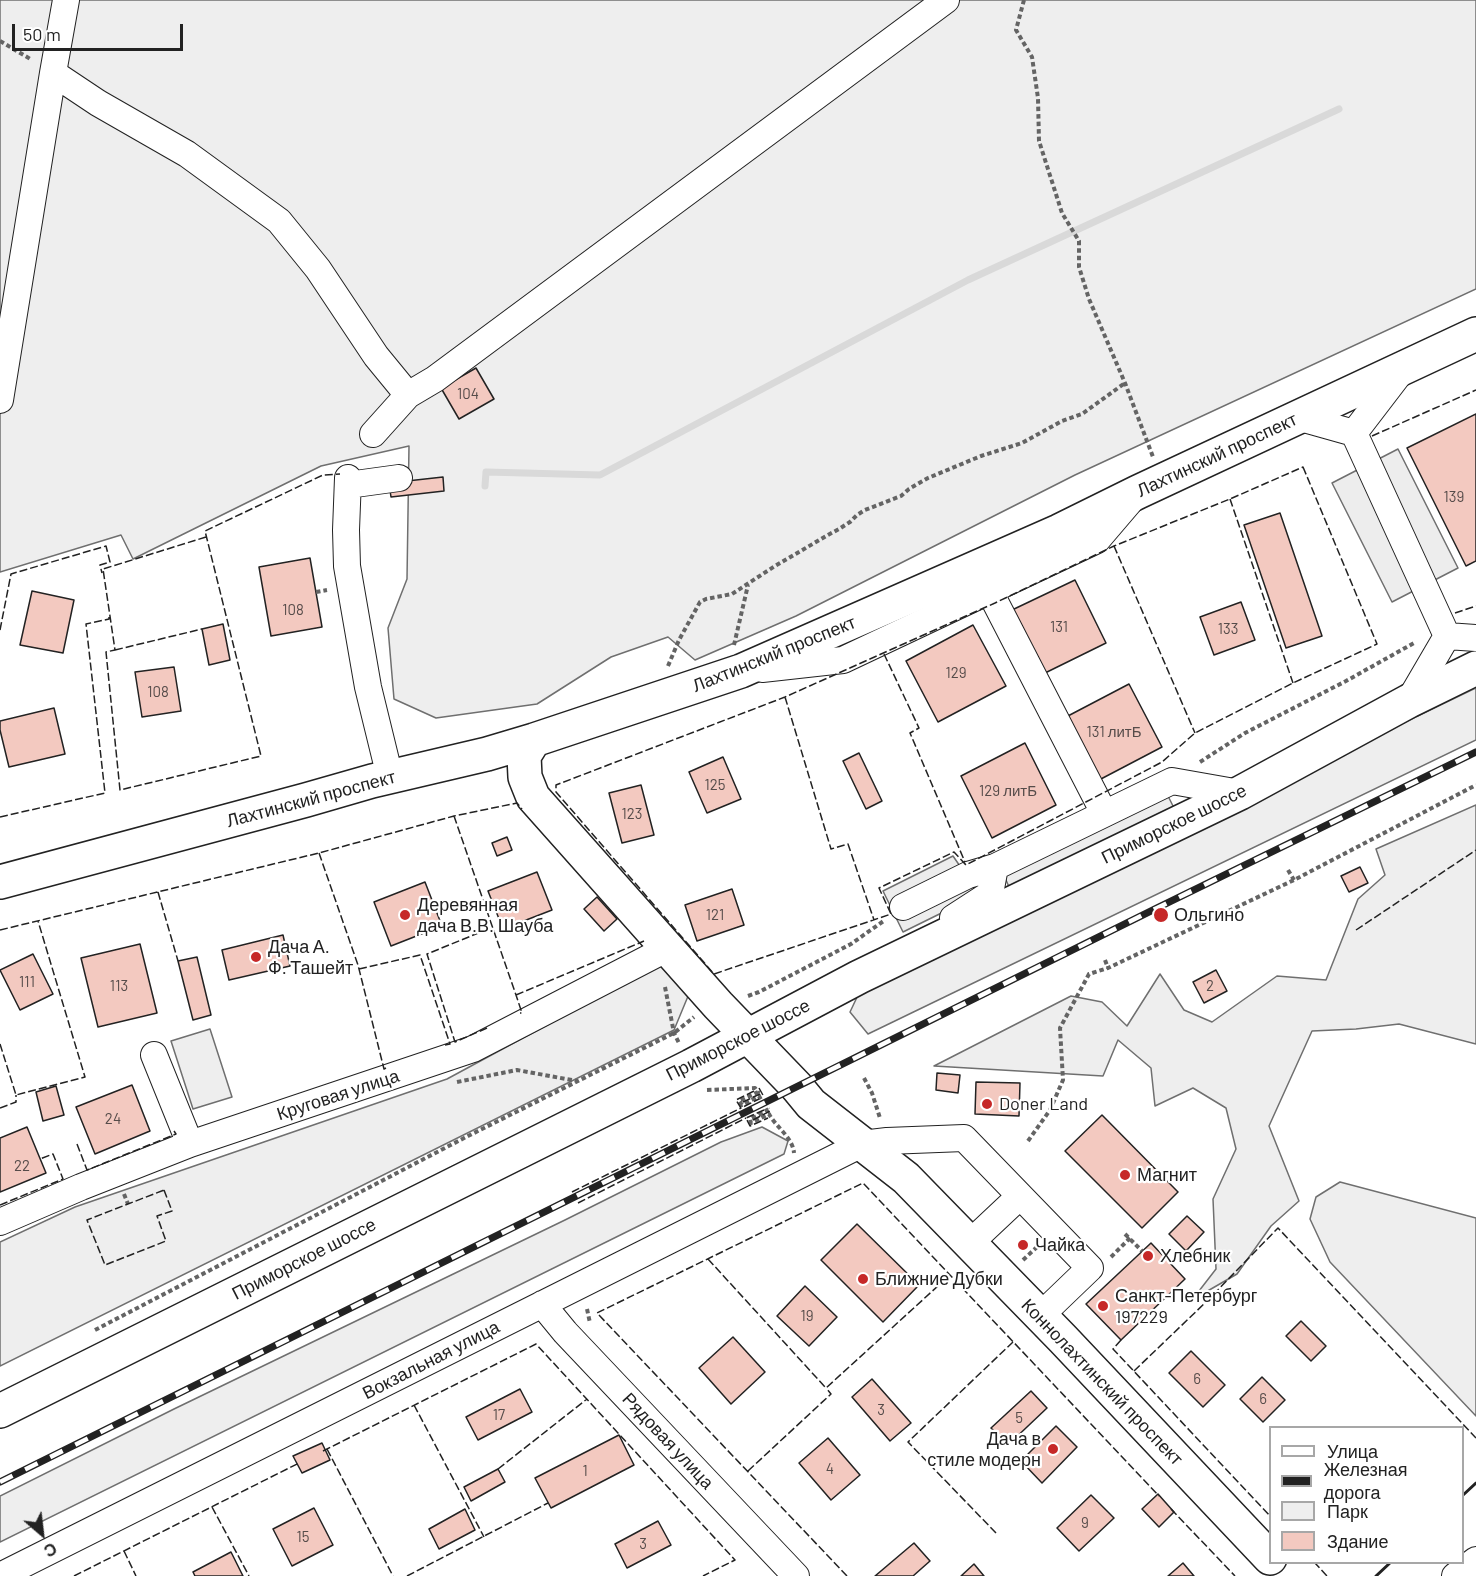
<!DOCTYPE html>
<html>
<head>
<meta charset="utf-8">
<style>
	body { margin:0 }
	#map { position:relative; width:1476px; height:1576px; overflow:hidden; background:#fff; font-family:Barlow,sans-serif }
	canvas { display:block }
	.legend { position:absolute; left:1269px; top:1426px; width:195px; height:138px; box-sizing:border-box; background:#fff; border:2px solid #a7a7a7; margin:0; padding:8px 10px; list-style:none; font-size:18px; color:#222 }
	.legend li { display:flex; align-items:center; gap:12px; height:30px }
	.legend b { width:30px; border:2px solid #a7a7a7 }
	.north { position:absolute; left:12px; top:1504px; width:60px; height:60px; -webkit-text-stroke:4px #fff; paint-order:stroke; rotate:152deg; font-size:16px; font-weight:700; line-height:24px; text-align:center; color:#222 }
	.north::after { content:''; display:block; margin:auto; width:21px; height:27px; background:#222; clip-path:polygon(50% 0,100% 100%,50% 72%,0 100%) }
	.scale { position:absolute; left:12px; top:24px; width:171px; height:27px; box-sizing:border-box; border:3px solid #222; border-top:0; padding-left:8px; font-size:18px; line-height:21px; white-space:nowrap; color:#222; -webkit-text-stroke:4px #fff; paint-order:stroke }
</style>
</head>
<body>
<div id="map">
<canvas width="1476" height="1576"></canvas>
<ul class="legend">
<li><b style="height:8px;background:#fff"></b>Улица</li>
<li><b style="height:8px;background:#222"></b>Железная дорога</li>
<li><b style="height:16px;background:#eee"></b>Парк</li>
<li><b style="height:16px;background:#f3c9c0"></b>Здание</li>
</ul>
<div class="north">С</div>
<div class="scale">50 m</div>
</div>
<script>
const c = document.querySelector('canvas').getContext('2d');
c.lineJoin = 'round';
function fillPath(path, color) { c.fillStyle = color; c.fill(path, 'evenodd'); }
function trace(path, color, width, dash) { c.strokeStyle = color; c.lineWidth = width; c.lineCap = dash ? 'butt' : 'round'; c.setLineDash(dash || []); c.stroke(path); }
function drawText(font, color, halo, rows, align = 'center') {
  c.font = font + ' Barlow,sans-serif'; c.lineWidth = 4.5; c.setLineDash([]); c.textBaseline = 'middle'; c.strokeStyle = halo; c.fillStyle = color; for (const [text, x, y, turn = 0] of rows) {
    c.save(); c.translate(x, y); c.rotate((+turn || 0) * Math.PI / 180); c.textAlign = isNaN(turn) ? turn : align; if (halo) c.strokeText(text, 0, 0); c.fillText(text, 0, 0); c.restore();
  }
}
const green = new Path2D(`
	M0,0H1476V289L1075,475L796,616L695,660L668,637L611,657L537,704L436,718L394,699L388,628L407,579L409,446L321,466L133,559L121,535L0,572Z
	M1476,688V740L868,1034L850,1012L859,993L1160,840Z
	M1476,805V1044L1399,1024L1356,1029L1312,1031L1269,1126L1299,1201L1271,1226L1237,1274L1192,1300L1216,1269L1213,1199L1236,1149L1226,1108L1193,1088L1155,1106L1151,1068L1118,1040L1103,1076L934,1066L1071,996L1102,1002L1127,1026L1160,974L1184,1010L1212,1022L1277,976L1326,980L1358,899L1385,875L1376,849Z
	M660,964L691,989L674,1030L0,1366V1242L75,1207L447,1079Z
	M210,1029L232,1097L193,1109L171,1041Z
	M762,1127L788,1141L784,1154L0,1542V1496L174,1409L565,1220L721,1142Z
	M1340,1182L1476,1218V1416L1330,1262L1310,1219L1316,1197Z`);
fillPath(green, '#eee');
trace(green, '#6f6f6f', 1.5);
const parking = new Path2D(`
	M1398,449L1458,568L1392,602L1332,483Z
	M1165,790L1175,810L1010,889L1001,869Z
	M953,856L964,872L985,879L976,896L903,932L883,891Z`);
fillPath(parking, '#ededed');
trace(parking, '#6f6f6f', 1.5);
trace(new Path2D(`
	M485,486L486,472L600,475L968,280L1339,109`), '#d9d9d9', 7);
const building = new Path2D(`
	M476,368L494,399L459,419L441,388Z
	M1476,414V561L1466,566L1407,448Z
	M443,477L444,491L391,497L389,483Z
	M1280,513L1322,636L1286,648L1244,525Z
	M310,558L322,627L271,636L259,567Z
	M1075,580L1106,643L1043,674L1012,610Z
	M32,591L74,600L63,653L20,645Z
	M1241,602L1255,640L1214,655L1200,617Z
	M223,624L230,660L209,665L202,629Z
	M973,625L1006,686L938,722L906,661Z
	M174,667L181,711L142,717L135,672Z
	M1129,684L1162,747L1099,780L1066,717Z
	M54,708L65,754L9,767L0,730V721Z
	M1025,743L1056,805L992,838L961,776Z
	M859,753L882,801L866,809L843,761Z
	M723,757L741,799L707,813L689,772Z
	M641,785L654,835L622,843L609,793Z
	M507,837L512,850L497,856L492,843Z
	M1360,867L1368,883L1349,892L1341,876Z
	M537,872L552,910L503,929L488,891Z
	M425,882L442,926L391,946L374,902Z
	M732,889L744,925L697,941L685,905Z
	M597,897L617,919L604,931L584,909Z
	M283,935L290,966L229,980L222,950Z
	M140,944L157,1013L98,1027L81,958Z
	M33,954L53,994L20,1010L0,970Z
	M197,957L211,1015L193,1020L178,961Z
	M1216,970L1227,991L1204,1003L1193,982Z
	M937,1073L960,1075L958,1093L936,1090Z
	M976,1082L1020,1083L1019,1116L975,1114Z
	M132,1085L150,1131L95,1154L76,1107Z
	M56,1086L64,1115L43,1121L36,1092Z
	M1102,1115L1178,1192L1142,1228L1065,1151Z
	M27,1127L46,1173L0,1192V1138Z
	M1187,1216L1204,1232L1186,1251L1169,1234Z
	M857,1224L919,1285L883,1322L821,1260Z
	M1151,1243L1185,1279L1121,1340L1086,1304Z
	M805,1286L837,1317L809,1346L777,1316Z
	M1301,1321L1326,1346L1311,1361L1286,1336Z
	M733,1337L765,1372L731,1404L699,1368Z
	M1191,1351L1225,1385L1203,1407L1169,1373Z
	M1262,1377L1285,1400L1263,1422L1240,1399Z
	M872,1379L911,1423L890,1441L852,1397Z
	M520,1389L532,1412L478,1440L466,1417Z
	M1031,1391L1047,1408L1008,1445L991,1428Z
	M1056,1426L1077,1447L1042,1483L1021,1461Z
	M619,1435L634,1465L551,1508L535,1478Z
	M828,1438L860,1475L831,1500L799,1463Z
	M322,1443L330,1460L302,1473L293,1456Z
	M498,1469L505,1482L471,1501L464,1487Z
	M1158,1494L1174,1512L1159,1527L1142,1509Z
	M1091,1495L1114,1518L1079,1551L1057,1528Z
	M314,1508L333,1545L292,1566L273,1529Z
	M465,1509L475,1530L439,1549L429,1529Z
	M658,1521L671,1545L627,1568L615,1544Z
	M914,1543L930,1561L913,1576H875Z
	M231,1552L243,1576H195L193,1572Z
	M1183,1563L1194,1576H1168Z
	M974,1564L984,1576H961Z`);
fillPath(building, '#f3c9c0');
trace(building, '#222', 1.5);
const minor = new Path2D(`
	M53,73L98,103L187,154L279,221L318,269L376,356L408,395L373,434
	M408,395L435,379L946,0
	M0,400L53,73L66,0
	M1297,417L1354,433
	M1354,433L1447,636
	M1354,433L1403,369
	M348,478L346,530L347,566L368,687L390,777
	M348,485L399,478
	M990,592L1104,813
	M1447,636L1476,638
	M762,669L843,660L1097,540L1132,499
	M1409,701L1447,636
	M903,907L968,875L995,867
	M953,918L990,894L995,867L1172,781L1240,793
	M154,1055L190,1144
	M0,1222L81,1187L190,1144L473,1049L668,948
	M970,1243L1020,1196
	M542,1304L565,1332L796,1576
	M0,1576L862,1144L887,1141L964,1138L1090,1268L1040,1316
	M1455,1576L1476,1560`);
const major = new Path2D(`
	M534,740L524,756L525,777L533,797L718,1005L797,1087L811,1104L906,1178L1063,1339L1270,1558
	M0,882L306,800L372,781L487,754L534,740L741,671L1059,531L1138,492L1476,334
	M0,1411L691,1066L859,977L1240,793L1409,701L1476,668`);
trace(minor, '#222', 28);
trace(major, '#222', 36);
trace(new Path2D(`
	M1024,0L1016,30L1032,57L1038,98L1039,141L1062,213L1079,241V267L1089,299L1125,383L1153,457
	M0,41L32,60
	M316,592L327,590
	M734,645L748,585
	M668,666L679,640L700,602L706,599L732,594L775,566L828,535L839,529L850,522L857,515L865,510L901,496L909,489L928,478L981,456L1022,443L1062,421L1082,414L1125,383
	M1200,762L1245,733L1346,681L1414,643
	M1288,870L1294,880
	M1105,960L1108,968
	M665,987L674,1033L679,1043
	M748,996L759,992L851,944L885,920
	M864,1078L872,1093L880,1118
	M457,1082L517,1070L577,1081
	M707,1090L755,1088L758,1092L739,1101L742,1105L759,1096L767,1111L750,1119L751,1123L769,1114C776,1127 793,1138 794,1153
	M1028,1141L1050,1110L1063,1080L1060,1028L1089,974L1108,968L1294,880L1476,785
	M124,1194L128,1204
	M1125,1234L1142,1251
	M1111,1257L1130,1238
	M1023,1260L1037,1247
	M587,1309L590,1323
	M95,1330L468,1136L674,1033L694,1017`), '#646464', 4, [4.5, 3]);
trace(minor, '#fff', 26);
trace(major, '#fff', 33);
const rail = new Path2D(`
	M0,1482L1157,908L1476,752`);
trace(rail, '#222', 7);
trace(rail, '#fff', 4.5, [14]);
trace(new Path2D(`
	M1372,436L1476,390
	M1303,467L1377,644L1293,683L1195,733L1162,762L966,865L954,852L879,888L891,914L714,974L556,792V785L785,697L995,603L1114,546L1230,499Z
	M1230,499L1293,683
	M206,537L103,569L115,650L106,652L120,790L261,756L205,531L323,475L340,474
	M1114,546L1195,733
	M1455,613L1476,606
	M0,630L11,574L106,546L110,562L100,565L102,573
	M115,650L202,629
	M884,654L919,728L910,733L965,862
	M785,697L831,849L848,844L874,920
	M454,816L516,995L522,1013H520
	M0,817L105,793L86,624L109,619V617
	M319,853L358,965L384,1069L386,1068
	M158,892L178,961
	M0,930L319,853L454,816L517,803L522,809
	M1356,930L1476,850
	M359,969L420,955L450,1044L445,1045
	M516,995L644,941
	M487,1028L455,1042L427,954L493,927
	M0,1044L16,1095L85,1077L38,921
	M759,1088L764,1097
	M754,1091L736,1100L741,1108L759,1099
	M743,1102L762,1093
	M0,1108L16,1102V1095
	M764,1110L746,1118L750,1126L768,1118
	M753,1120L770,1111L769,1108
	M77,1144L87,1170L176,1134L174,1131
	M164,1190L172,1211L157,1216L166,1241L105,1265L87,1220Z
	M572,1192L741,1108
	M578,1203L746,1118
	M0,1205L63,1179L53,1154L40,1159
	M708,1259L826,1388L950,1275
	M1121,1340L1113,1349L1270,1516
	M1134,1371L1206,1302L1278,1228L1476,1438
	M414,1405L484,1537
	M327,1449L393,1576
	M323,1451L536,1344L735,1560L703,1576
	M498,1469L587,1399
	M748,1471L831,1394L826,1388
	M212,1507L249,1576
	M1171,1509L1235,1576
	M996,1533L908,1442L1013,1342
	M124,1551L136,1576
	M1314,1562L1327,1576
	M74,1576L299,1463
	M407,1576L548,1503
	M847,1576L597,1313L863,1183L1159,1496`), '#222', 1.5, [8, 3]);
trace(new Path2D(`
	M1462,1496L1476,1483
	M1376,1576L1391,1562`), '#222', 3);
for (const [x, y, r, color] of [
	[405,915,6,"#c62828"],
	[1161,915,8,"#c62828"],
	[256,957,6,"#c62828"],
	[987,1104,6,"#c62828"],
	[1125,1175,6,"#c62828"],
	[1023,1245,6,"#c62828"],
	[1148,1256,6,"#c62828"],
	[863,1279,6,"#c62828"],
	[1103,1306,6,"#c62828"],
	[1053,1449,6,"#c62828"]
]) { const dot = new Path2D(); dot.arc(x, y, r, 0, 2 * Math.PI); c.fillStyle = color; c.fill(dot); trace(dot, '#fff', 2); }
drawText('15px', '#564c4a', null, [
	["104",468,394],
	["139",1454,497],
	["108",293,610],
	["131",1059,627],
	["133",1228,629],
	["129",956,673],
	["108",158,692],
	["131 литБ",1114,732],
	["125",715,785],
	["129 литБ",1008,791],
	["123",632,814],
	["121",715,915],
	["111",27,982],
	["113",119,986],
	["2",1210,986],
	["24",113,1119],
	["22",22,1166],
	["19",807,1316],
	["6",1197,1379],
	["6",1263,1399],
	["3",881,1410],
	["17",499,1415],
	["5",1019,1418],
	["4",830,1469],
	["1",585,1471],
	["9",1085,1523],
	["15",303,1537],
	["3",643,1544]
]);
drawText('18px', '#222', '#fff', [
	["Лахтинский проспект",1217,455,-25],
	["Лахтинский проспект",774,654,-22],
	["Лахтинский проспект",311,799,-15],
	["Приморское шоссе",1174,824,-26],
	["Приморское шоссе",738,1040,-27],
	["Круговая улица",338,1095,-18],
	["Приморское шоссе",304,1259,-27],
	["Вокзальная улица",431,1360,-27],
	["Коннолахтинский проспект",1102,1382,46],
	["Рядовая улица",668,1441,47]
]);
drawText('18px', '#222', '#fff', [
	["Деревянная",417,905],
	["дача В.В. Шауба",417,926],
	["Ольгино",1174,915],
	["Дача А.",268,947],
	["Ф. Ташейт",268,968],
	["Doner Land",999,1104],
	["Магнит",1137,1175],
	["Чайка",1035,1245],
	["Хлебник",1160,1256],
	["Ближние Дубки",875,1279],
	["Санкт-Петербург",1115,1296],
	["197229",1115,1317],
	["Дача в",1041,1439,"right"],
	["стиле модерн",1041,1460,"right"]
], 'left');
</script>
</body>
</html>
